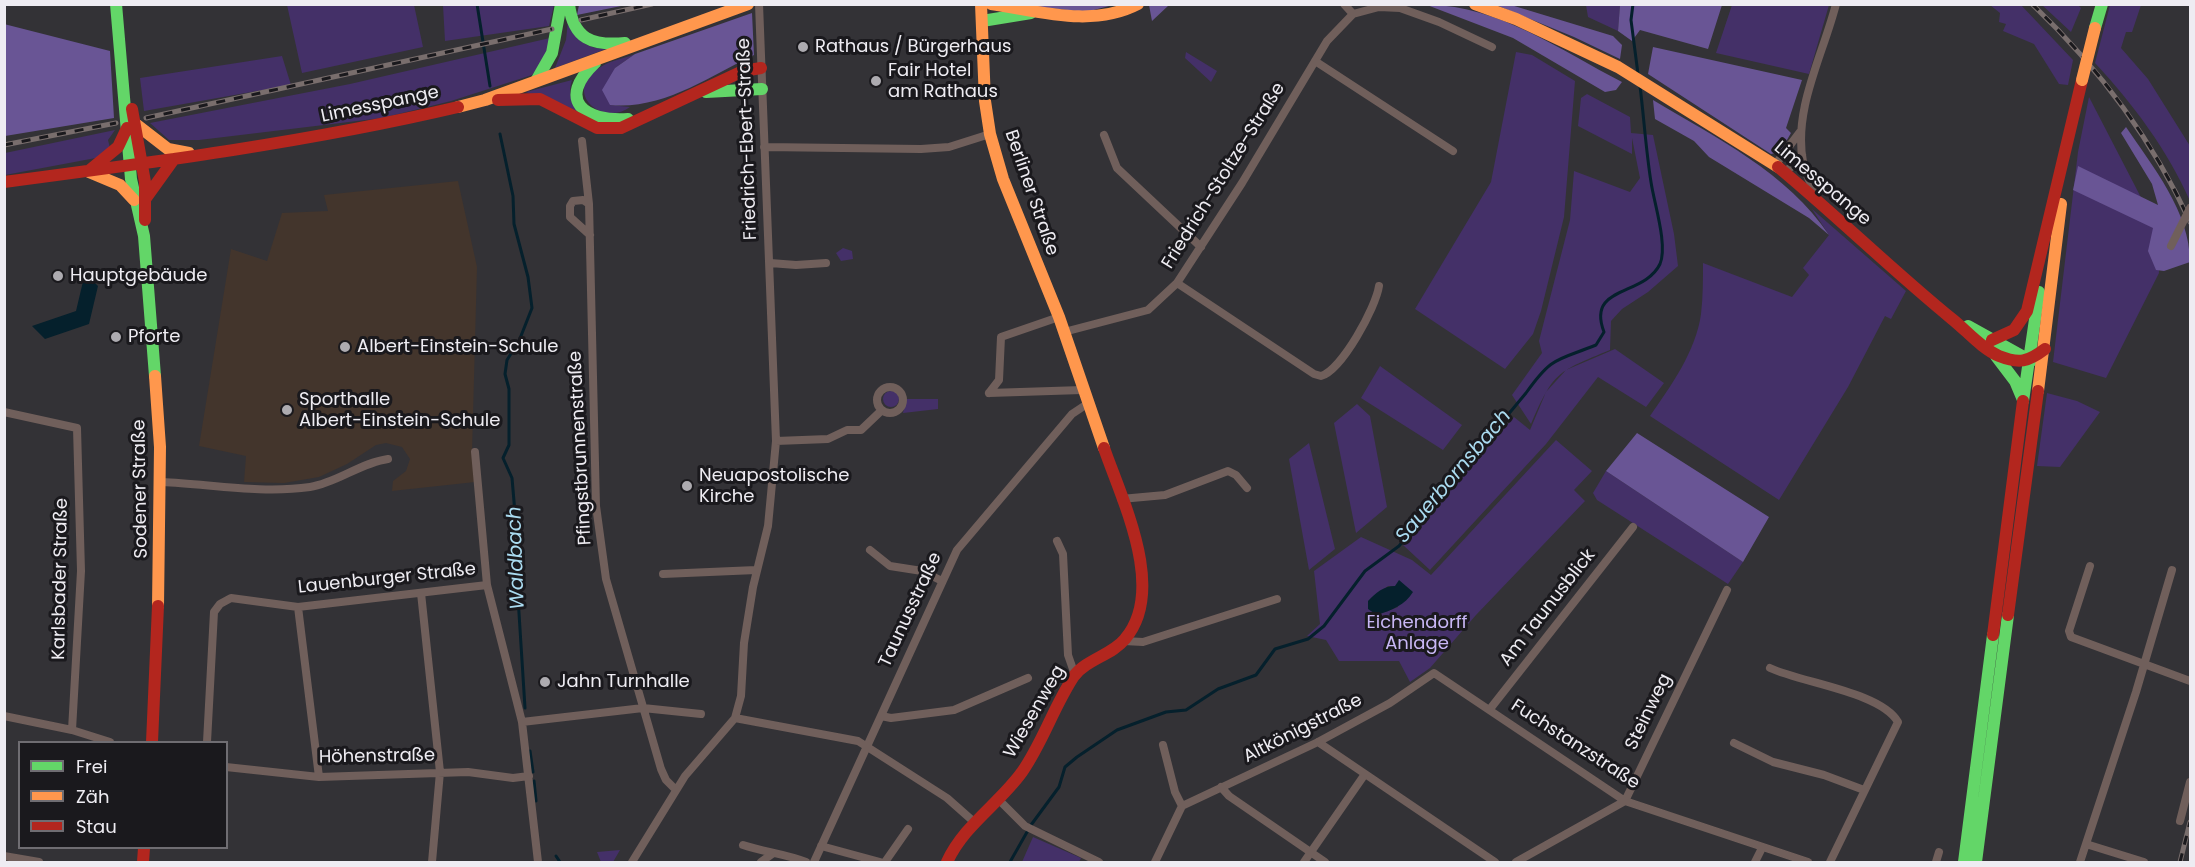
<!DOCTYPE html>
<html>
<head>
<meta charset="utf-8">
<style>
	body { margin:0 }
	#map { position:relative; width:2195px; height:867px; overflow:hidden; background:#333236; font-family:Poppins,sans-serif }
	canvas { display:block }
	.frame { position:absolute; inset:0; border:6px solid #eeecf2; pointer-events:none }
	.legend { position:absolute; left:18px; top:741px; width:210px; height:108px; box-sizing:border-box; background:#1a191d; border:2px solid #6f6d72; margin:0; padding:8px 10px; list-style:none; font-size:18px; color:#eeecf2 }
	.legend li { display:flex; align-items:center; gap:12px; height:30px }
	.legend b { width:30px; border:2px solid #6f6d72 }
</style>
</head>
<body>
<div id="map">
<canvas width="2195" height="867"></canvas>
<div class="frame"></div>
<ul class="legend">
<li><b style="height:8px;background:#63d668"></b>Frei</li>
<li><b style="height:8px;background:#ff974d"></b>Zäh</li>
<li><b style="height:8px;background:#b3261e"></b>Stau</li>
</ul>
</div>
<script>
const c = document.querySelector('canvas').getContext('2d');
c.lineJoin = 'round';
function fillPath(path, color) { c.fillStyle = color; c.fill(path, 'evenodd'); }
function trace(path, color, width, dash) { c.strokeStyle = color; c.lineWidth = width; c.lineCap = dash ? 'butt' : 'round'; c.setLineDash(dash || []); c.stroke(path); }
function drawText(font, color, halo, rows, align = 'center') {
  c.font = font + ' Poppins,sans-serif'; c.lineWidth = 6; c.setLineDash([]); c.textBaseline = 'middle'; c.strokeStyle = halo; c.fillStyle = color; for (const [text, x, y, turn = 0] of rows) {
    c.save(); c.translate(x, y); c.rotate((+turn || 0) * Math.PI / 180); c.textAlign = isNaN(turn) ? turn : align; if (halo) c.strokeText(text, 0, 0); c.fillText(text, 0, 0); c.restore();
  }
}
fillPath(new Path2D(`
	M458,181L477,267L472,452L475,482L392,491L393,481L406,471L410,459L402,447L386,443L376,445L347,464L319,477L284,483L244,482L246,456L199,446L231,249L267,261L282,213L328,211L324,195Z`), '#43352c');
fillPath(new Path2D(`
	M287,5H414L423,47L302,73Z
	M443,5V4L554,5L549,26L445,41Z
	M1586,5H1620L1618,31L1588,17Z
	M1732,5H1829L1809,74L1716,53Z
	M1990,5H2021L2073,60L2068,85L2059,84L2034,44L2003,31L2006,24L1999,22L2000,13Z
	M2042,5H2078L2081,8L2071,32Z
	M2110,5H2141L2132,32H2126L2121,48L2148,79L2190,146V201C2167,149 2133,104 2095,63Z
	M568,21C574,40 586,48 606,49L555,68L566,40Z
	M550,38L548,55L532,75L451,101L382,118L199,140H169L150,123L350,84Z
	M1186,52L1217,71L1211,82L1185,58Z
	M1516,52L1532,55L1575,81L1564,217L1541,311L1533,334L1505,369L1415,309L1491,182Z
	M635,54L615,68L610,105L630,107C602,128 558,90 604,65C613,60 625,58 635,54Z
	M282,56L291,85L144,111L140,78Z
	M572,80C566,99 576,109 589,123L526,92Z
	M1587,94L1630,117L1631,133L1653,135L1674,234L1678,266L1648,292L1622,309L1611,321L1610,350C1557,372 1554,371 1531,424L1512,395L1542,353L1539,341L1570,220L1574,171L1630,192L1640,178L1632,138V154L1578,126L1581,98Z
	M2089,97L2163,240L2158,252L2159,273L2106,378L2053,362L2078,152Z
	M115,130L108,140L110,148L101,157L5,175V153Z
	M1812,209L1906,291L1891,319L1885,316L1848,387L1779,500L1650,416C1671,386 1696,351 1701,314C1703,297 1703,280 1703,263L1792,297L1809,275L1803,268L1829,235Z
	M843,248L852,251L853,259L841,261L836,253Z
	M1615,349L1664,383L1646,407L1598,377L1546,444L1430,570L1403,545L1514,417L1530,430L1546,392L1566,370Z
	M1380,366L1462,425L1443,450L1361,398Z
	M883 399a8 8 0 1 1 16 0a8 8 0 1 1-16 0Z
	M2047,393L2077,401L2100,412L2060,467L2037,466Z
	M906,399H938V409L903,413Z
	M1357,404L1370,416L1387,507L1356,533L1334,423Z
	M1556,440L1592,471L1574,490L1585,501L1476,615L1430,668L1410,682L1399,661H1339L1326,640L1307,636L1320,624L1314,571L1361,537L1412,560L1431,575ZM1388,586L1395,587L1398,607L1377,615L1368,602Z
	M1309,443L1335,549L1309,570L1289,459Z
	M1606,471L1743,562L1728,584L1597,500L1593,493Z
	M1033,837L1081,858L1079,862H1022Z
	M620,850L613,862H601L597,852Z`), '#443068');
fillPath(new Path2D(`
	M579,5V4L626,5L577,15Z
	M1021,5H1113L1086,12Z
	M1149,5V4L1169,5L1152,21Z
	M1427,5C1496,4 1562,51 1622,82L1616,90L1605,92L1513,38Z
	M1496,5H1511L1613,36L1622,45L1620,59L1574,37Z
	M1620,5V4L1722,5L1708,49L1640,30L1632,41L1618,31Z
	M752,13L754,55C708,77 663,110 610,105L602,90L615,68L635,54Z
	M4,24L110,51L114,118L5,136Z
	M1653,47L1802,80L1786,128L1791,133L1780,152L1771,154L1648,74Z
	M1653,100C1715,137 1788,173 1829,235L1809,218L1709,157L1694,141L1655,119Z
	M2126,127C2153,167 2190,212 2190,262L2164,271L2156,270L2148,251L2153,228L2073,190L2078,166L2158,205L2152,184L2121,133Z
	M1637,433L1769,517L1743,562L1606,471Z`), '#695595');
fillPath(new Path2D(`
	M85,273L98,286L89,324L45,339L32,326L76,311Z
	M1399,580L1413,592C1405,605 1392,610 1377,615L1368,609V601C1376,593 1383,586 1395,586Z`), '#05202c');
trace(new Path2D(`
	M477,4L490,86
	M1633,4L1631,20L1638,74
	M500,134L513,196L514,224L528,277L532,308L519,341L507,360L505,374L509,389V445L503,458L512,478L515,513L520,534L515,550L525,708
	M530,751L533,772
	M534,781L536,801
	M556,856L560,862
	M1010,862L1031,825L1059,787L1065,767L1077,757L1117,730L1166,712L1186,710L1218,689L1256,675L1275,649L1308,639L1324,626L1365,571L1399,546L1526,393C1553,355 1557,361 1596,345L1604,332C1586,285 1644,297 1660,264C1668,245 1654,203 1651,182C1646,151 1644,118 1640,86`), '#05202c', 3);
trace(new Path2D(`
	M1344,4L1353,14
	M1315,61L1453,151
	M1104,135L1117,168L1201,247
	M582,141L589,204
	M764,147L921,149L949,147L990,134
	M1775,165L1800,132
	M1784,172L1794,165L1802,155
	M1817,197C1812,186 1805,174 1803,162C1793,109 1823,55 1836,4
	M590,235L570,217V206L573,201L583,200L589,204L596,506L606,579L661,769L666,780L676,790
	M770,263L796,265L826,263
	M1177,283L1314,374L1321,376C1342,370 1376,307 1379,286
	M1064,332L1148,310L1177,283L1242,183L1327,41L1353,14L1379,7L1400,8L1439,22L1492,47
	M877 400a13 13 0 1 1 26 0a13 13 0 1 1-26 0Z
	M989,393L999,380L1001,337L1059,317
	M989,393L1082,390
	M4,412L77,428L81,571L72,730
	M776,441L828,439L847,430H861L882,410
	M475,452L487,585L522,722L538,862
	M162,482C210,484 261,494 310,487C337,483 360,463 388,459
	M1121,499L1165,495L1228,471L1236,475L1247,488
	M1057,541L1063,554L1068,655L1075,675
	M870,550L890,566L922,571L942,581
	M2090,566L2069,631L2071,637L2190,681
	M663,574L756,570
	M421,593L440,772L432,862
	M298,607L319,777
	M1124,641L1143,642L1277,599
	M1770,668C1802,683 1881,692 1898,722L1830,862
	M1490,709L1633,527
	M4,716L72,730L110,742
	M881,716L891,718L954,710L1028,678
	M735,718L858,741L947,798L973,821
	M522,722L643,708L701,714
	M207,742L214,612L220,604L231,598L298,607L487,585
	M1318,742L1495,862
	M1734,743L1773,762L1824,775L1864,790
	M1163,745L1175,792L1182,806
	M226,767L319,777L468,772L513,778L529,776
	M1221,787L1229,796L1325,862
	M997,798L1025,826L1099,862
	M2180,821L2190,782
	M2086,844L2144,862
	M743,845C764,852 786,854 806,862
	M821,846L880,862
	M4,856L39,862
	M632,862L685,776L735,718L741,696L744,643L753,587L768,526L776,441L759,4
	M761,862L772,854
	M814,862L957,550L1072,414L1087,404
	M885,862L908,829
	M1155,862L1182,806L1318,742L1390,703L1434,673L1625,801L1808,862
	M1304,862L1365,774
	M1516,862L1625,801L1727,590
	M1755,862L1762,848
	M1936,862L1939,852
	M2080,862L2136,692L2172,570`), '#705f5b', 8);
trace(new Path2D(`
	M116,4L131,179L144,236L155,376
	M569,4C573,39 592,46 625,43
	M982,21L1031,13
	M2095,28L2102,4
	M595,63C556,100 584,122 628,119
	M536,81L552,53L561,4
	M706,92L762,89
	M1968,326L2031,361
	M1996,356L2015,381L2023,400
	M2023,401L2039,292
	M1964,862L1993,635
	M1976,862L2008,615`), '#63d668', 12);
trace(new Path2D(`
	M981,4L985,101L990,134L1003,179L1059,317L1104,448
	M991,4C1039,11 1092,28 1138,4
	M1475,4L1516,19L1618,67L1778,167
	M458,107L485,100L748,4
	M137,125L168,149L189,153
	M89,172L120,185L134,200
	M155,376L160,447L158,606
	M2038,391L2061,204`), '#ff974d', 12);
trace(new Path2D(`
	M498,100L540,99L597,128H621L743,71L761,68
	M132,109L145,182V220
	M1778,167C1837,216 1892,270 1952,319C1966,330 1982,349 1999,356C2019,364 2028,362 2045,349
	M90,170L118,147L127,128
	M4,182C156,162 309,142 458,107
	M146,198L174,159
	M1992,340L2014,330L2027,311L2082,80
	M2008,615L2038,391
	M1993,635L2023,401
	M152,742L158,606
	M143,862L144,848
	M947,862C964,825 999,804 1022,772C1043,742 1054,706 1074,676C1087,659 1112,655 1125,639C1167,590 1122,500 1104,448`), '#b3261e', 12);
const rail = new Path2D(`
	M2032,4C2099,68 2152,138 2190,222
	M581,20L652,4
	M146,118L552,29
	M4,145L116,123
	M2180,862L2190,822`);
trace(rail, '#796e6d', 5);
trace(rail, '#1a191d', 3, [9]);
trace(new Path2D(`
	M2171,246L2190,208`), '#705f5b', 8);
trace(new Path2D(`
	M2082,80L2095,28`), '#ff974d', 12);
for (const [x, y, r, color] of [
	[803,47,6,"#adabb0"],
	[876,81,6,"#adabb0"],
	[58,276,6,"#adabb0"],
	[116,337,6,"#adabb0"],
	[345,347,6,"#adabb0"],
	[287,410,6,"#adabb0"],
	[687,486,6,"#adabb0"],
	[545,682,6,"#adabb0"]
]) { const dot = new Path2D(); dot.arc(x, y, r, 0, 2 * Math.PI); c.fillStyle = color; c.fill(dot); trace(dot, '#1a191d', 2); }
drawText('18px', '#eeecf2', '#1a191d', [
	["Rathaus / Bürgerhaus",815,47],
	["Fair Hotel",888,71],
	["am Rathaus",888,92],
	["Hauptgebäude",70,276],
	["Pforte",128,337],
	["Albert-Einstein-Schule",357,347],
	["Sporthalle",299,400],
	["Albert-Einstein-Schule",299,421],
	["Neuapostolische",699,476],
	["Kirche",699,497],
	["Jahn Turnhalle",557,682]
], 'left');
drawText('18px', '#eeecf2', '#1a191d', [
	["Limesspange",380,105,-12],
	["Friedrich-Ebert-Straße",748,139,-92],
	["Friedrich-Stoltze-Straße",1224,176,-58],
	["Limesspange",1822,184,40],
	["Berliner Straße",1031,193,71],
	["Pfingstbrunnenstraße",581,448,-93],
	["Sodener Straße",141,489,-91],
	["Karlsbader Straße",61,579,-89],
	["Lauenburger Straße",387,579,-6],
	["Am Taunusblick",1548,608,-52],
	["Taunusstraße",911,610,-65],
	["Wiesenweg",1035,712,-60],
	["Steinweg",1649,712,-64],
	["Altkönigstraße",1303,729,-27],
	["Fuchstanzstraße",1575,745,33],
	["Höhenstraße",377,757,-1]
]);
drawText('18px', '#c8b7f5', '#1a191d', [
	["Eichendorff",1417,623],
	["Anlage",1417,644]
]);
drawText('italic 20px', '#aadbf0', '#1a191d', [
	["Sauerbornsbach",1454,477,-50],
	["Waldbach",517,558,-92]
]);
</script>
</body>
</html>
